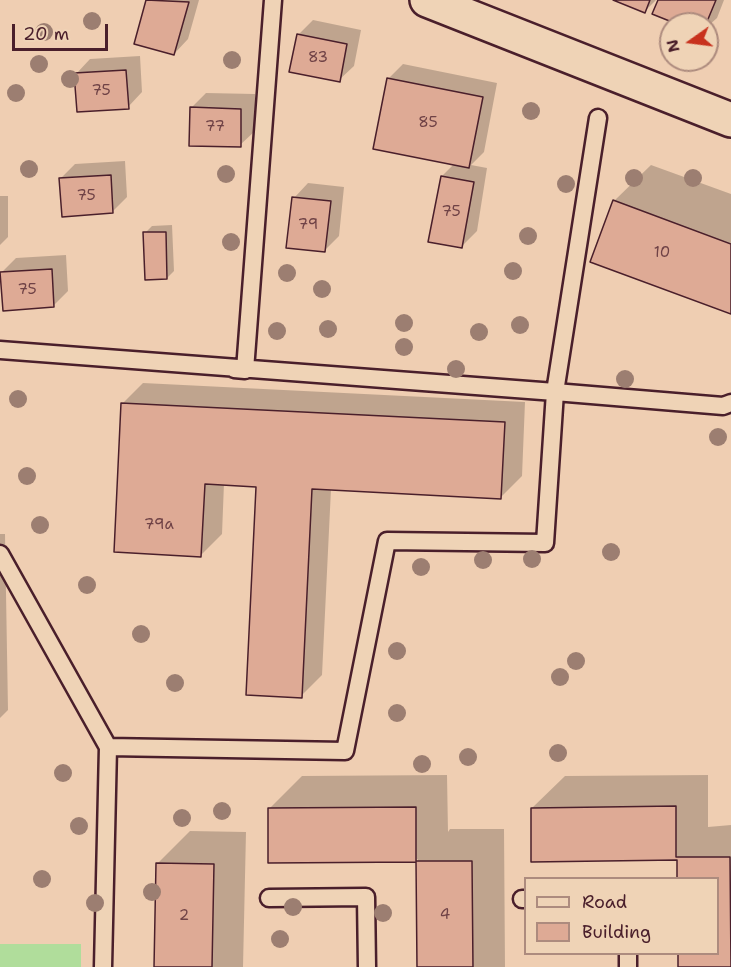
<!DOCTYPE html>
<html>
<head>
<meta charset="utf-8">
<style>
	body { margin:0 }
	#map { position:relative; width:731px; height:967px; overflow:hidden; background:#efceb2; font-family:"Shantell Sans",sans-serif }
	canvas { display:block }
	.legend { position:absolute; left:524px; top:877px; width:195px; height:78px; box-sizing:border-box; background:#efd3b6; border:2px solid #ad8b7e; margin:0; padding:8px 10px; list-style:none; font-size:18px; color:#4a1f2b }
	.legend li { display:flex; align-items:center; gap:12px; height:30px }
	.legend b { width:30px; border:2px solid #ad8b7e }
	.north { position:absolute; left:659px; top:12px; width:60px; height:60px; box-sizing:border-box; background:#efd3b6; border:2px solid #ad8b7e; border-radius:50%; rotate:256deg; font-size:16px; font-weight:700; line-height:24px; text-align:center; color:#4a1f2b }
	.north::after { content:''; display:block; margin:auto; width:21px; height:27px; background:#c8321e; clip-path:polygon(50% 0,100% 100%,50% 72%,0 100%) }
	.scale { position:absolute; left:12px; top:24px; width:96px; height:27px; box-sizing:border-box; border:3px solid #4a1f2b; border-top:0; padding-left:8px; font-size:18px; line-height:21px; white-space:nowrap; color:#4a1f2b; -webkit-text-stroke:4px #efd3b6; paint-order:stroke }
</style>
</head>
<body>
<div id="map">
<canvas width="731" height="967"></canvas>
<ul class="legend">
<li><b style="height:8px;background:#efd3b6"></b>Road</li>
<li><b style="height:16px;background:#deaa95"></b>Building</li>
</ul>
<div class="north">N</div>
<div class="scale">20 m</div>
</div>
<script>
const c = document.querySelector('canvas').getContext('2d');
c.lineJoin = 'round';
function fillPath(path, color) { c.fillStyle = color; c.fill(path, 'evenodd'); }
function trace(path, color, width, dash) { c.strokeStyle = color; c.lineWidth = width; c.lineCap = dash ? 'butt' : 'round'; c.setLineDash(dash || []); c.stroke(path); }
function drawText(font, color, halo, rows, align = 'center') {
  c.font = font + ' "Shantell Sans",sans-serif'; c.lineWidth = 4.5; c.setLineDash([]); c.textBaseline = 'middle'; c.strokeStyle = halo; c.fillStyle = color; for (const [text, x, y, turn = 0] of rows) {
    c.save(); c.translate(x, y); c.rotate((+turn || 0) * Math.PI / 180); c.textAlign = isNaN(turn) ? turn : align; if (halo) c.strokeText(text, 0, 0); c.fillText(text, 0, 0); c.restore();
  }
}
fillPath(new Path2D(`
	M0,944H81V967H0Z`), '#b0dd9b');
fillPath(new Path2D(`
	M148,0H199L188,39L174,54L136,43Z
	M617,0H656L645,11Z
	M660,0H724L717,18L707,27V24H681Z
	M313,20L361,30L354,66L339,80L298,35Z
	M140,56L142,92L128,107L76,74L90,59Z
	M403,64L497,83L484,152L471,165L487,168L477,231L462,246L442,176L455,163L388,79Z
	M206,93L255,94V131L240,145L191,108Z
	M125,161L127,197L112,212L61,178L75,164Z
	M651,165L731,194V312L614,201Z
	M308,183L344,187L339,236L324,251L294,198Z
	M0,196H8V237L0,245Z
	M172,225L174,271L167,278L145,233L152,226Z
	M66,255L68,291L53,306L2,272L16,258Z
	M143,383L525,402L522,476L501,497L331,489L322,675L301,696L257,485L224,483L222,534L201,555L122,404Z
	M0,534H5L8,710L0,718Z
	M447,775L448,832L450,829H504L505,967H418V859L415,861L270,808L302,776Z
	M708,775V827L731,825V967H679V954H718V878H678V856L676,858L532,808L565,776Z
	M190,831L246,832L243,967H156L158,863Z`), '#0003');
const building = new Path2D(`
	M146,0L189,2L174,55L134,44Z
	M613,0H650L645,13Z
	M658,0H716L706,24H677L652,14Z
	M297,34L347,44L340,82L289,72Z
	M126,70L129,109L77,112L74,73Z
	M387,78L483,97L469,168L373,149Z
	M190,107L241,109V147L189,146Z
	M111,175L113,213L62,217L59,178Z
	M441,176L474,182L462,248L428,242Z
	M292,197L331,201L325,252L286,248Z
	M613,200L731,244V314L590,262Z
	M143,232H166L167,279L145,280Z
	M52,269L54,307L3,311L0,272Z
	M121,403L505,422L501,499L312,489L302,698L246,695L256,487L205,484L201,557L114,552Z
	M676,806V857H730L731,967H678V954H718V878H677V860L531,862V808Z
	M416,807V861H472L473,967H417L416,862L268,863V808Z
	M156,863L214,864L212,967H154Z`);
fillPath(building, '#deaa95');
trace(building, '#4a1f2b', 1.5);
const lane = new Path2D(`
	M598,118L555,392L723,406L731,403
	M0,350L555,392L545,543L387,541L345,751L108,747L0,554
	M234,369L245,370L273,0
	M269,898L366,897L367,967
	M522,899H526
	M628,954V967
	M103,967L108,747`);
const street = new Path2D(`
	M427,0L731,120`);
trace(lane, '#4a1f2b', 21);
trace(street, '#4a1f2b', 38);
trace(lane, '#efd3b6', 16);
trace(street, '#efd3b6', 33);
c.fillStyle = '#9c7e71';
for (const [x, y] of [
	[92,21],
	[44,32],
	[232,60],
	[39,64],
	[70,79],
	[16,93],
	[531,111],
	[29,169],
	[226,174],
	[634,178],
	[693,178],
	[566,184],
	[528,236],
	[231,242],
	[513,271],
	[287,273],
	[322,289],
	[404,323],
	[520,325],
	[328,329],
	[277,331],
	[479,332],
	[404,347],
	[456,369],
	[625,379],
	[18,399],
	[718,437],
	[27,476],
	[40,525],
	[611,552],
	[532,559],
	[483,560],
	[421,567],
	[87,585],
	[141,634],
	[397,651],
	[576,661],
	[560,677],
	[175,683],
	[397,713],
	[558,753],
	[468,757],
	[422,764],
	[63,773],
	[222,811],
	[182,818],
	[79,826],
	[42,879],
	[152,892],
	[95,903],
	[293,907],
	[383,913],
	[280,939]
]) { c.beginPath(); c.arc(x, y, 9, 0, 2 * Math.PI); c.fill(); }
drawText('15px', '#6f4246', null, [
	["83",318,58],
	["75",101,91],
	["85",428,123],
	["77",215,127],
	["75",86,196],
	["75",451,212],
	["79",308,225],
	["10",662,253],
	["75",27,290],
	["79а",159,525],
	["4",445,915],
	["2",184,916]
]);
</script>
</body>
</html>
